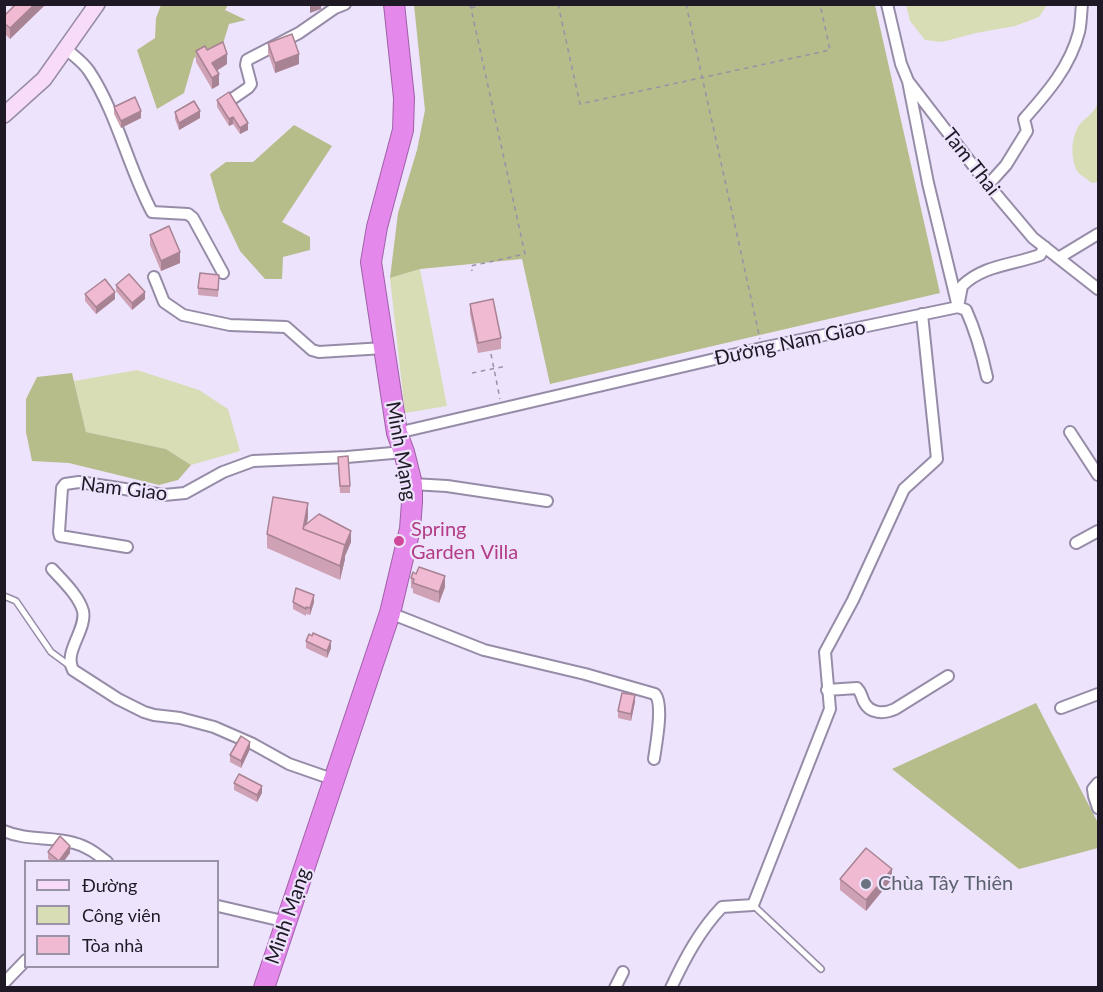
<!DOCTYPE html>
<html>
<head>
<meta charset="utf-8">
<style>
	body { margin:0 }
	#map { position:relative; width:1103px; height:992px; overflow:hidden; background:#ede3fc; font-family:Lato,sans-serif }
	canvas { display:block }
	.frame { position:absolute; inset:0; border:6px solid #1e1924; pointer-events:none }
	.legend { position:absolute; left:24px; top:860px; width:195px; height:108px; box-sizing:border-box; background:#ede3fc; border:2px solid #9a92a6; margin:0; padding:8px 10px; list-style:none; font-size:18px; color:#1e1924 }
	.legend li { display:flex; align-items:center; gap:12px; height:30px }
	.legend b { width:30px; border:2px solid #9a92a6 }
</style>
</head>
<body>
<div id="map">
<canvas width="1103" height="992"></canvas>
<div class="frame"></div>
<ul class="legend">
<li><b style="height:8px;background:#f7dbf9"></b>Đường</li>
<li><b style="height:16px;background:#d8ddb5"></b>Công viên</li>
<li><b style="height:16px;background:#f0bbd2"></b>Tòa nhà</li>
</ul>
</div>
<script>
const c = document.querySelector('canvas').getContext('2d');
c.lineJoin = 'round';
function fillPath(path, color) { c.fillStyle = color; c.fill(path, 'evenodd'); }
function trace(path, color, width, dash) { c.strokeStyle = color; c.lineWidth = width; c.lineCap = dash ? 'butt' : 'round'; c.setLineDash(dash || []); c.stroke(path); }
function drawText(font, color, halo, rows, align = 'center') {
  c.font = font + ' Lato,sans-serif'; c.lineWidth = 4.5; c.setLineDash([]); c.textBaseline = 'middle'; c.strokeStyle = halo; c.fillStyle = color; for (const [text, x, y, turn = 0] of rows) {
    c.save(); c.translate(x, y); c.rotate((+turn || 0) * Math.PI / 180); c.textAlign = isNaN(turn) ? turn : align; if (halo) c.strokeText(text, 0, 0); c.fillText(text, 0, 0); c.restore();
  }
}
fillPath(new Path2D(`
	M906,5V4L1047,5L1039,17L1015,26L976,33L942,42L925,40L910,21Z
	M1098,102V182L1092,183C1087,179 1080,175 1077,171C1070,158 1071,136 1080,124C1088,115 1094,114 1098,102Z
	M420,269L447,406L405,413L390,278Z
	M137,370L199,390L228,409L240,451L191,465L166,449L86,432L74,381Z`), '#d8ddb5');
fillPath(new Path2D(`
	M161,5H228L225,10L246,20L229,24L222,47L194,58L184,93L157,109L137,50L155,38L156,18Z
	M414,5H875L940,293L550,384L522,259L420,269L390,278L398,213L417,150L425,110Z
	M294,125L332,146L282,222L310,237V250L283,257L282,279H265L240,251L220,209L210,174L226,162H253Z
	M72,373L86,432L166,449L191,465L178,480L159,485L69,463L32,461L26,432V399L37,377Z
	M1036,703L1098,823V848L1019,869L892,769Z`), '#b6bc8a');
const lane = new Path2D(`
	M4,596L16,601L51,652L70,666
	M753,905L821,969`);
const street = new Path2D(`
	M887,4L901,64L908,81L985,181L1033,238L1098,289
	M66,49C74,56 83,62 89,71C117,113 128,167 152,212L188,214L193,218L223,273
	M232,99L248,88L251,84L246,65L247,60L299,33L335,8L345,4
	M988,185L1006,165L1027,131L1024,119C1047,93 1070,67 1079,32C1081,24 1081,14 1082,4
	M1060,257L1098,234
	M154,277L164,302L183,315L230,325L286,327L312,350L319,352L384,348
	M987,377C982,354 976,332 966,310L958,307L962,286C983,265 1013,265 1040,255L1045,247
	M1070,432L1098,475
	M397,433L762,348L958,307L928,183L908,81
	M412,484L447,486L547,501
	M1076,543L1098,531
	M127,547L60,536L59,532L62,488L65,484L79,482L164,495L185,493L223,472L253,461L347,457L404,452
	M52,569C62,580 79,596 83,611C87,630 63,652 73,670L118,699L144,712L154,715L180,718L214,727L253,744L289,764L335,780
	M390,613L484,650L585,674L655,694C664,705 656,744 654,759
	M827,690L857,688C862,693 861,696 864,702C870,714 884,714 895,709L948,676
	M1061,708L1098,694
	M1098,783L1093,789L1094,796L1098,808
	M4,831C27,841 51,836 74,843C87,846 97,854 107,862
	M218,906L287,922
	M4,983L26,960
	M615,988L623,972
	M671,988C685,958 700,930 722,907L753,905L830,709L825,652L853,600L904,489L937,459L922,314`);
const secondary = new Path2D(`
	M4,115L44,79L97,4`);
const highway = new Path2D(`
	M264,988L390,613L410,529L412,502V484L404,452L397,433L371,262L377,227L403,130L404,98L394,4`);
trace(lane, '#978ca8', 8);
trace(street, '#978ca8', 14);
trace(secondary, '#978ca8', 18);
trace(highway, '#9f61a6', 22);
trace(new Path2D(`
	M470,4L525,254L471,266L472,271
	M558,4L580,104L830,50L820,4
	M686,4L760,339
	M471,8L485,4
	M491,354L500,399
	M472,373L507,366`), '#9991a5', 1.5, [4.5, 4.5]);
trace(lane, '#fff', 5);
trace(street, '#fff', 10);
trace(secondary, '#f7dbf9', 15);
trace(highway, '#e488ec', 20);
fillPath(new Path2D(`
	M44,4V6L10,39L4,33V16Z
	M268,43L299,64L275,73L268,53Z
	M207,50L227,64L217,71L219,85L212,89L196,62V51Z
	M217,100L248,130L240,134L233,124L229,126L217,107Z
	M114,107L141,118L121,128L114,114Z
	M175,112L200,118L179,130L175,119Z
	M150,235L180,263L161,271L150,245Z
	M219,282L218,297L198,295V288Z
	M116,285L145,299L132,310L116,291Z
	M85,294L115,299L96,314L85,301Z
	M470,304L501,338V349L478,353L470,314Z
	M338,457L350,486V493H340Z
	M308,517L307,524L351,542L345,556V559L340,580L267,548V534Z
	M411,578L445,587L439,603L413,593V589L411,588Z
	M293,602H314L310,615L306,614V616L293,609Z
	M312,636L331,648L327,658L306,648V641Z
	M635,702L631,721L618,718V711Z
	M250,749L241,768L230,762V755Z
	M234,783L262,793L257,802L234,790Z
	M48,852L70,853L64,861H52L48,859Z
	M840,879H892L866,911L840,890Z`), '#cea1b5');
fillPath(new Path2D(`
	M35,4H44V6L10,39V28Z
	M314,4H321V9L310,13V6Z
	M227,54V64L212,73V63Z
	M299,54V64L275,73V63Z
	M219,74V85L212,89V78Z
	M141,111V118L121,128V121Z
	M200,111V118L179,130V123Z
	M233,117V124L229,126V119Z
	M248,123V130L240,134V128Z
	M180,252V263L161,271V261Z
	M115,292V299L96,314V307Z
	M145,292V299L132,310V303Z
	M308,503V517L305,533L303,529Z
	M351,531V542L345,556V559L340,580V566L344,548Z
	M445,576V587L439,603V592Z
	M314,595V602L310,615V608Z
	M331,641V648L327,658V651Z
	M635,695V702L631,721V714Z
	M250,742V749L241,768V761Z
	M262,786V793L257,802V795Z
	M70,846V853L64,861H59Z
	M892,869V879L866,911V900Z`), '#a88393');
const building = new Path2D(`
	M16,4H35L10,28L4,23V16Z
	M292,34L299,54L275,63L268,43Z
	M223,42L227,54L212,63L219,74L212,78L196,51L205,46L207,50Z
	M229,92L248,123L240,128L233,117L229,119L217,100Z
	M135,97L141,111L121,121L114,107Z
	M194,101L200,111L179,123L175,112Z
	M169,226L180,252L161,261L150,235Z
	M200,273L219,275L218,290L198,288Z
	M129,274L145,292L132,303L116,285Z
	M105,279L115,292L96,307L85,294Z
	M493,299L501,338L478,343L470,304Z
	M348,456L350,486H340L338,457Z
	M273,497L308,503L303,529L345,545L340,566L267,534Z
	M319,514L351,531L345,545L303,529L304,526Z
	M419,567L445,576L439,592L413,583L414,579L411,578L413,572L416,574Z
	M296,588L314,595L310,608L306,607V609L293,602Z
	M313,633L331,641L327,651L306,641L309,634L312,636Z
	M622,693L635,695L631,714L618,711Z
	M241,736L250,742L241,761L230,755Z
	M239,774L262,786L257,795L234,783Z
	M60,836L70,846L59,861L48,852Z
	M866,848L892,869L866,900L840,879Z`);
fillPath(building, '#f0bbd2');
trace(building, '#a88393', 1.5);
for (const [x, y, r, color] of [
	[399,541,6,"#d1479c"],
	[866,884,6,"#6b7280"]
]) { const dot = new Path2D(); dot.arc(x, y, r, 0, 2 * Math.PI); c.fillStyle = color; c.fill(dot); trace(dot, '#ede3fc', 2); }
drawText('20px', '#1e1924', '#ede3fc', [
	["Tam Thai",971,162,52],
	["Đường Nam Giao",790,343,-12],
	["Minh Mạng",401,451,80],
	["Nam Giao",124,489,7],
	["Minh Mạng",288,916,-71]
]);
drawText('20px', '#b23c85', '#ede3fc', [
	["Spring",411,530],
	["Garden Villa",411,553]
], 'left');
drawText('20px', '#5b616d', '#ede3fc', [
	["Chùa Tây Thiên",878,884]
], 'left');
</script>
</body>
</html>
